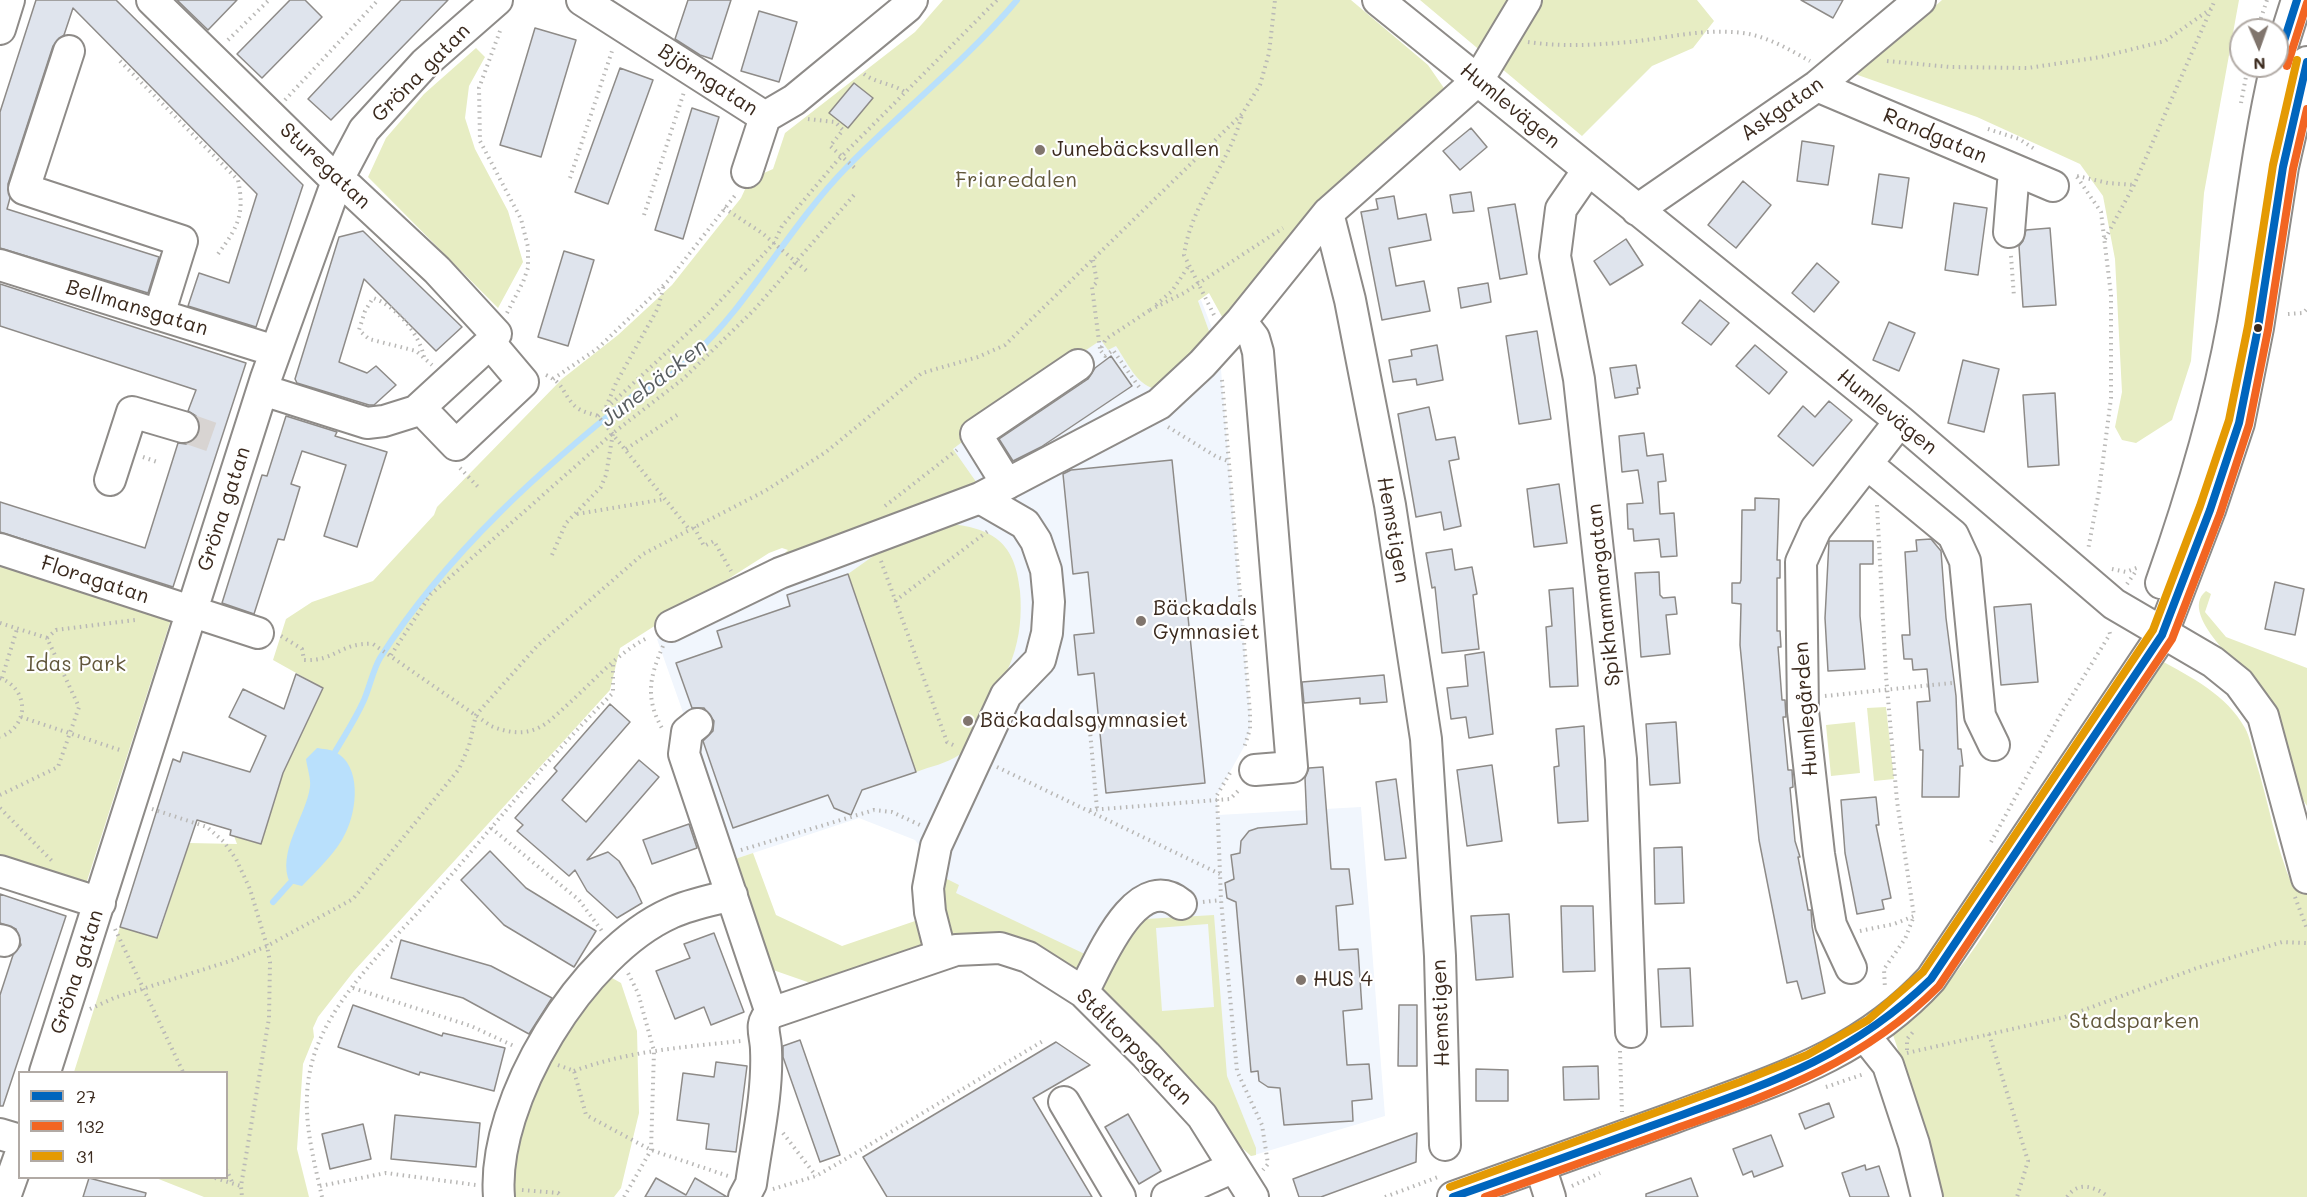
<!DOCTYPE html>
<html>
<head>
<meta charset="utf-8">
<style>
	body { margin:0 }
	#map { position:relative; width:2307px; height:1197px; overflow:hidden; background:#fff; font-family:Mali,sans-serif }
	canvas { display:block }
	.legend { position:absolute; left:18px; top:1071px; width:210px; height:108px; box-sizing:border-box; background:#fff; border:2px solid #b1aaa5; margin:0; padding:8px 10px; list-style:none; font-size:18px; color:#3b2a1e }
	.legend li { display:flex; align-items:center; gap:12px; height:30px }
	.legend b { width:30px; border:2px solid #b1aaa5 }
	.north { position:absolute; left:2229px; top:18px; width:60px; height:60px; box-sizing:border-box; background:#fff; border:2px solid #b1aaa5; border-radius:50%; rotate:178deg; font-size:16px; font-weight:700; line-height:24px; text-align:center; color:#3b2a1e }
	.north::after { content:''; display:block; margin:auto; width:21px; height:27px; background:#80756d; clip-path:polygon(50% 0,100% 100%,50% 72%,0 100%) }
</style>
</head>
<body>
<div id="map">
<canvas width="2307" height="1197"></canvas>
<ul class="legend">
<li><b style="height:8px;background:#0065bd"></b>27</li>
<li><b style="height:8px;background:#f26522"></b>132</li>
<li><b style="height:8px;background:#e49a03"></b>31</li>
</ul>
<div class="north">N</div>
</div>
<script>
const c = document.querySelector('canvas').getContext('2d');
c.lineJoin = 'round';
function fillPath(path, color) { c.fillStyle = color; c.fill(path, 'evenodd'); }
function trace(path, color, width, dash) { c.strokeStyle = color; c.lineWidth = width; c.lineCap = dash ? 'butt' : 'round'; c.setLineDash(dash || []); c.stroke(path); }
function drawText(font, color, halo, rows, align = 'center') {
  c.font = font + ' Mali,sans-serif'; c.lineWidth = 4.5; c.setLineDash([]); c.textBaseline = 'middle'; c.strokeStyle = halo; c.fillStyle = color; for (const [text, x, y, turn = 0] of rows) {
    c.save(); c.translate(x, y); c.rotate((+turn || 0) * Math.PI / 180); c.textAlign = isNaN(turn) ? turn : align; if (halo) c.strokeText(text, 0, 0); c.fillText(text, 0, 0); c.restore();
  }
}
fillPath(new Path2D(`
	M1201,300L1219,346L1250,713V729L1245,745L1217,795L1218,815L1361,807L1385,1116L1251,1156L1165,1060L990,939L915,840L859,818L735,859L657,639L727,601L875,487L1113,332Z`), '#f1f6fd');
fillPath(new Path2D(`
	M943,0H1351L1428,65L1446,91L1226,324L1209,293L1198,301L1209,331L1208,342L1158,389C1138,388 1127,362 1116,346L1108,350L1101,340L1046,377L953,449L979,486L780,558L788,550L782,548L769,553L620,648L610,690L354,971L318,1017L313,1028L314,1037L303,1064L297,1149L309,1197H204L156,1178H226V1072H74L120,927L158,938L189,843L237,844L234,836L261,844L283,773L323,688L273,660L286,619L312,602L373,581L434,515L437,507L562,379L618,335L672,285L741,198L753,172L764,173L773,169L785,133L915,32Z
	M1420,0H1697L1714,21L1693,48L1652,66L1582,136Z
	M1942,0H2239L2204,193L2191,361L2172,420L2136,443L2122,440L2115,427L2122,392L2115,259L2103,196L2080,164L1977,117L1855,74L1878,47L1924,16Z
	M476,48L485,57L469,86L465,118L475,149L508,211L523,262L498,308L368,177L386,138L424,94Z
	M941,523C990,527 1015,539 1020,591C1022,614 1020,637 1012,659C1006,676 995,692 986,708C981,718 968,749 959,755C948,763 929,767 916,772L848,574L890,544Z
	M0,561L172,616L86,884L0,856Z
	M2206,591L2211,594L2205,612L2226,637L2307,668V806L2299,794C2291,771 2284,747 2276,724C2274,716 2272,705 2267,698C2254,677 2175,616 2206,591Z
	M2160,660C2191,677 2227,695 2245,728C2250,737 2252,749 2255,759C2269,802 2275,846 2293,887L2307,883V1197H1942L1928,1139L1892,1032C1963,984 1995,914 2040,844C2079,782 2120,721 2160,660Z
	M1886,707L1894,779L1874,781L1867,708Z
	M1855,722L1860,773L1831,776L1826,725Z
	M753,853L776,915L842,946L918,920L929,950L819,986L773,970L735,859Z
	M945,878L959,885L956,893L1089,956L1084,977L950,943L939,891Z
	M1214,915L1227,1076L1256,1148V1155L1251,1156L1241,1147L1165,1060L1099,991L1135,930L1146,919ZM1208,924L1214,1007L1162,1011L1156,928Z
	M605,974L621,983L637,1031L639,1113L621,1188L614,1197H508L525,1104L571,1015Z`), '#e7edc3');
fillPath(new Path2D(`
	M317,748C323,749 330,749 335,752C362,765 357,810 346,832C337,852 317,870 302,886L290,883C276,853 306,816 310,787C311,779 307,767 306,759Z`), '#b9e0fc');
trace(new Path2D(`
	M335,752C345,735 356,718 364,700C370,686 373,670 380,658C446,554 543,467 639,391C669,386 715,335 735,310C772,263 805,210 847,167C903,110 966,61 1017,0
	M273,902L290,883`), '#b9e0fc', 6);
const building = new Path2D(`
	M36,0H116L303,185L256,327L188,306L199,273L229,283L257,194L73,8L64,35L53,46L8,184L10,198L7,209L159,257L148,293L0,248V112Z
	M177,0H237L208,30Z
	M290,0H305L322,17L262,78L237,54Z
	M401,0H448L331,120L308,99Z
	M688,0H731L712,59L700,55L675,39Z
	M1801,0H1843L1833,18Z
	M759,11L797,22L779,82L741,71Z
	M535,28L576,40L541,157L500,145Z
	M620,68L653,80L608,204L575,192Z
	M854,83L873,98L848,128L829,113Z
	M692,108L719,117L683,239L655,230Z
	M1471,128L1487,147L1460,170L1443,151Z
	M1802,141L1834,146L1828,185L1797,181Z
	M1879,174L1909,178L1902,228L1872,224Z
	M1743,181L1771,205L1736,248L1708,225Z
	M1471,192L1474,211L1453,213L1450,195Z
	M1394,196L1398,219L1426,214L1431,240L1389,248L1396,286L1424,281L1430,311L1382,320L1361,212L1378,209L1376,199Z
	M1954,203L1987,208L1978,275L1945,270Z
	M1515,204L1527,274L1500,279L1488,208Z
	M2050,228L2056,305L2023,307L2019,246L2023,241L2026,230Z
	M363,231L462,327L436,351L364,279L339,362L367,373L376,366L396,385L374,405H369L297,383L295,379L339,237Z
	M1626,239L1643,265L1610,285L1594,261Z
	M564,251L594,260L568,346L538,337Z
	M1817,263L1839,282L1814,312L1792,293Z
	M1488,283L1491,302L1461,308L1458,288Z
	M0,284L246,363L173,587L0,532V502L145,548L178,443L186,444L194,440L199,432L200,424L196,416L188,411L196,390L0,326Z
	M1700,300L1729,323L1711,345L1682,323Z
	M1889,322L1915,333L1899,371L1873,360Z
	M1537,331L1551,419L1519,424L1506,336Z
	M1437,345L1443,380L1417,385L1416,379L1393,382L1389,360L1412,356L1411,350Z
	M1755,345L1787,372L1769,394L1736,366Z
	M1111,356L1132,386L1041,447L1013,461L999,439L1088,379L1095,368Z
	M1963,360L1999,369L1984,432L1948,423Z
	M1636,365L1640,388H1637L1638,394L1615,398L1610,368Z
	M2055,393L2059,465L2028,467L2023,395Z
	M1829,401L1852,420L1813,466L1778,436L1803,406L1815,417Z
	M1429,407L1436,440L1455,437L1459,459L1449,461L1461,526L1444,530L1441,512L1416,517L1398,414Z
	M286,416L337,432L335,436L387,452L357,547L324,536L346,465L302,451L291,484L300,487L284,540L278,539L254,614L222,603L262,475L267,476Z
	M1644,433L1647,456L1663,454L1666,481L1658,482L1660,514L1674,513L1677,556L1661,557L1659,539L1634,541L1633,529H1628L1627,504L1643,503L1638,470L1622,472L1619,436Z
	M1172,460L1205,783L1106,793L1094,673L1078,675L1074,635L1094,633L1088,572L1073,574L1063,474L1071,470Z
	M1559,484L1567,543L1534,547L1527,489Z
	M1755,498L1779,499L1777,560H1780V578H1777V631H1780L1781,647H1778L1782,700H1785L1786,717H1783L1788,770H1792L1793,787L1790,788L1795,841L1800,857H1798L1808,910H1811L1812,926L1825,993L1802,999L1797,981L1787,983L1759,840L1740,645L1741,604L1732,603V583H1740L1741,580L1742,510H1755Z
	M1931,539L1941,551L1946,618L1956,696L1958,749H1961L1963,766H1960L1959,797H1922L1923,750H1920L1917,702L1930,701L1927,669L1913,670L1912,659H1904L1902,635H1910L1905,552L1917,551L1916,540Z
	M1829,541H1873V564H1860V616L1865,669L1828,671L1825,618Z
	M1452,549L1455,570L1472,567L1477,594L1473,595L1479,649L1442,653L1435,587L1432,588L1426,553Z
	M1659,572L1660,595L1663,598L1675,597L1677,614L1666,615L1670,654L1641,657L1635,573Z
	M848,574L916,772L862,790L851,815L834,808L828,795L733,828L703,741L713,731L714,721L704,708H692L676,663L722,647L717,631L790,606L787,595Z
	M2275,582L2304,589L2295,635L2265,629Z
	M1573,588L1578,686L1550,687L1546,627L1552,626L1549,590Z
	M2031,604L2038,682L2001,685L1994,607Z
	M1484,652L1493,734L1469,738L1466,717L1451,719L1447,688L1468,686L1465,655Z
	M296,674L323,688L283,773L261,844L230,835L231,830L197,820L157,938L120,927L173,759L180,762L183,752L250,772L266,736L229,717L243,689L284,709Z
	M1384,675L1387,702L1360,704V698L1304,703L1302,682Z
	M610,704L630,722L562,800L586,822L639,760L659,777L587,860L608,852L619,861L635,888L642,903L617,918L587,891L575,870L569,876L517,831L523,825L515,818L557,771L554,768Z
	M1676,722L1680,783L1650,785L1646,724Z
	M1584,726L1588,821L1558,823L1554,767L1559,766L1556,729Z
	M1492,765L1502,841L1467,846L1457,770Z
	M1323,767L1331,869H1349L1353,904L1336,906L1339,950L1358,949L1362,1009L1343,1011L1347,1065L1369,1064L1372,1099L1352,1101L1353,1121L1284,1125L1280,1088L1268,1087L1259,1081L1258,1071L1251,1072L1236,902L1227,898L1225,883L1234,879L1231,855L1240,853L1241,841L1249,831L1258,828L1307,824L1305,778L1309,768Z
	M1396,779L1406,858L1385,860L1376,782Z
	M1876,797L1879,825H1876L1891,898L1882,900L1884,909L1857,914L1845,853L1841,800Z
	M689,824L697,848L652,864L643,840Z
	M1682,847L1684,903L1655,904L1654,848Z
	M490,851L526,888L596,931L574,967L504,925L461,880Z
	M0,894L66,916L3,1106H0V995L13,955L21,945L16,929L0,923Z
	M1561,906H1593L1595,971L1563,972Z
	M1509,914L1513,977L1476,980L1471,916Z
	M714,933L744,1012L711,1025L704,1007L675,1019L656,971L690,958L684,944Z
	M401,940L491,966L552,998L529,1034L463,998L391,978Z
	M1690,968L1693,1026L1661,1027L1658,969Z
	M353,1005L442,1036L443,1033L505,1048L494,1091L420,1072L419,1075L338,1047Z
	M1399,1005H1417V1066H1398Z
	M800,1040L840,1155L820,1162L783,1057V1046Z
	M1056,1042L1090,1065L1033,1098L1092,1197H887L863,1157Z
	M716,1062L747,1066L736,1152L706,1149L709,1124L677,1120L683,1073L714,1077Z
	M1598,1066L1599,1099L1564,1100L1563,1067Z
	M1476,1069L1508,1070V1101H1476Z
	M1829,1103L1834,1117L1805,1129L1799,1114Z
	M1128,1114L1161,1171L1139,1184L1105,1127Z
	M395,1115L480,1123L476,1167L391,1159Z
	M363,1124L371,1159L330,1169L322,1134Z
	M1417,1133L1416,1162L1321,1197H1299L1293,1179Z
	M1771,1135L1783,1166L1754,1177L1752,1171L1743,1175L1733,1149Z
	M1865,1165L1866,1170L1879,1166L1889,1197H1850L1842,1173Z
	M89,1178L146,1193L145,1197H83Z
	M656,1178L686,1195L695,1178L727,1197H645Z
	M1691,1178L1698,1197H1646V1194Z`);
fillPath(building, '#dfe4ed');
trace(building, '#8e8b88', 1.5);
trace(new Path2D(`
	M183,427L220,440`), '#d8d4d2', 30, [30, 15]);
const minor = new Path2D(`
	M152,0L337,181L349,188L437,270L496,334L490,343L416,411L384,421L367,423L263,390
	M582,0L765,117L794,100L907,7L912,0
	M1378,0L1900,421L2114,604L2213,662L2239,683L2263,716L2307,878
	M0,29L9,0
	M69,51L24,189L182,241L159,315
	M2277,63L2297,0
	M1817,86L2053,186
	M1588,170L1561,209L1555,256L1579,379L1621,759L1631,1032
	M747,172L765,117
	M1637,210L1817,86L1920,0
	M2009,232L2014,170
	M0,265L275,351
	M1241,321L1254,338L1258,352L1292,767L1255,770
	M429,417L456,445L523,382L490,343
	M1867,464L1953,535L1965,561L1980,716L1994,745
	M110,480L132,412L183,427
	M1007,484L976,434L1078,365
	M0,549L258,633
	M2161,583C2191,498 2217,411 2233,323C2248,237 2256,151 2276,66
	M671,626L780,573L980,498L1159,404L1202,364L1241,321L1328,213
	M697,724L687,732L684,754L771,1013C758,1024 766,1035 766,1050C768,1094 757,1140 751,1184L744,1197
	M0,871L100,903
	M0,940L4,941
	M941,955L930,912L928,888L936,846L1006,695L1040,660L1047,633L1049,602L1046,570L1036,541L1025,524L980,498
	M1851,968L1831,925L1819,854L1803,711L1801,562L1816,529L1900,421
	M1083,992C1099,963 1136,867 1181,904
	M771,1013L956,950L1000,948L1028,957L1083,992L1146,1055L1202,1116L1253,1197
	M1865,1036L1888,1065L1914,1144L1927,1197
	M45,1072L266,378L337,181L364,130L425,63L497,0
	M1064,1102L1120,1197
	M0,1134L20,1140
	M1445,1145L1440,956L1426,739L1390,505L1350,300L1328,213L1478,80L1526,0
	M1540,1166L1550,1197
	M5,1197L20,1155
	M499,1197C491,1101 583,952 671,913C690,904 713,900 732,895
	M1167,1197L1234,1167
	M1453,1197C1527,1171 1600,1144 1673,1118C1769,1082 1859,1058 1931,979L2162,635L2210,510L2239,423L2258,328L2283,167L2307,62`);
trace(minor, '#8e8b88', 34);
trace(new Path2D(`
	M2257,30L2267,0
	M500,31L479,88L480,141L521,219L528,247V268L523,282L507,313
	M228,40L269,0
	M1528,42C1562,47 1595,45 1629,42C1668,38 1704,28 1743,33C1767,36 1790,50 1810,61
	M120,61L238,180C245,214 238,227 218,254
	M1887,61L1950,67L2028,68L2101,57L2165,41L2212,8
	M864,74C877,84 893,83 906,93
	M285,100L378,0
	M2241,103L2248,66
	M808,119L835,122L843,130L830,146L857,170
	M1988,129L2019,139L2036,150
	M2077,176L2108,183L2134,185
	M2077,177L2101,212L2111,295V398L2099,491L2088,550
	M570,178L613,48
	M724,208L762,233L809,273
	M644,215L684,92
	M2105,239L2134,185L2215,0
	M2011,256L2014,297
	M1093,260L1097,282L1092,287L1100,349
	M1156,305L1172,291L1188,267
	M1150,310L1184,293L1283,228
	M2288,314L2303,313L2307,309
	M1214,315L1184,255C1191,204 1229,164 1242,115
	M424,357C419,333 396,306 373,298L365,311L359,330L369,339L416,351L432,365
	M546,375C563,383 562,391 572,403C578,411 589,413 598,416L689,529
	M553,379L597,349L668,281L737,193
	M1222,380L1250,713V729L1244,748
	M1139,387L1113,350L1105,356L1100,350L1106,339L1150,310
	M606,407L616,383L658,308L664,285
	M598,416L707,315L774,243L782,226L837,161L997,0
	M1168,427L1217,457L1228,461
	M626,449L677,415
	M143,457L160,463
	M460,468L479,488
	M1877,505L1886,676L1897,801L1914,916
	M885,506L957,450
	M577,514L665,499
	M694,527L704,546L714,541L731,571
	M552,555L566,523L601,487L606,475L613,433
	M881,561L947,742L955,746
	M2112,569L2126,572L2139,567
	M2127,584L2136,571
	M895,601L988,531
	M0,623L47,638L79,707L58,767L0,795
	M281,636L302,649L304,660C335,662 340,642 373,644L491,726C506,732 521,735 536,729C548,724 557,714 566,706C593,682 617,653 649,637
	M47,638L56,630L135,620
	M663,646C649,678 645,699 663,730
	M391,655L431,594L613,433L683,379L754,310L854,195
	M0,678C29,689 30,726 0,737
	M2,678L17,629
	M1825,696L1952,683
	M21,717L123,751
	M1062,723L1089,720L1097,809
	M997,767L1220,874
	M1230,773L1217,795L1221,900L1237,1071L1262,1125L1268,1164L1263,1170
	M0,808L52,861
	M152,809L207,827L224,842L236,859L250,889L267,946L270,962L269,1018L241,1186L242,1197
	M1090,810L1230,799L1240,789
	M491,828L579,900L602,931
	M1991,842L2062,712L2110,634L2109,630
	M741,850L874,810L892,812L920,825
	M2295,897L2307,929
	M1203,902L1221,900
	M115,929L183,1072
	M1860,931L1894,924L1914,916L1905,939L1884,969L1885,989
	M353,988L471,1026L516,1047
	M90,1009L114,998L230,961L267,946L353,899L459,769L469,746L476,715L537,646L643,554L765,491L826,452L922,373L978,357L1005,345L1242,114L1260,85L1269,53L1275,0
	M1989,1034L2028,1161L2017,1197
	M1907,1050V1039L1913,1032
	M1620,1051L1622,1112
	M1907,1053L2065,1017L2197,968L2282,942L2307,943
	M558,1065L574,1071L586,1115L651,1150L728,1176
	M574,1071C628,1051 684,1047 741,1041
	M1826,1087L1864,1074
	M783,1133L816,1176
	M226,1169L233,1184
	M215,1178L241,1186
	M320,1186L386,1173L476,1185
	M1572,1186L1600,1173
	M773,1189L816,1176L844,1160L1043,1041
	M522,1190L558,1193L562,1197
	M322,1197C313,1156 301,1114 310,1071C323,1002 396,939 440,888C497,822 551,754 613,693V662
	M624,1197L651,1150L654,1051L638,993L628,973
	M1385,1197L1438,1177
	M2067,1197C2079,1180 2095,1187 2109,1197`), '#b9b8b6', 4, [1.5, 4.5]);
trace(minor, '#fff', 30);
trace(new Path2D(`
	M2277,63L2297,0
	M1453,1197C1519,1174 1585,1150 1651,1126C1758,1087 1847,1061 1931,979L2162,635L2210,510L2239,423L2258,328L2283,167L2307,62`), '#0065bd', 8);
trace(new Path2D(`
	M2287,66L2307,3
	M1485,1197C1546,1175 1607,1153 1669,1131C1772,1094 1860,1065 1939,986L2172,639L2220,514L2249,425L2268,330L2293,169L2307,109`), '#f26522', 8);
trace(new Path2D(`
	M1450,1187L1740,1082L1807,1055L1868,1020L1923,972L2153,630L2200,506L2229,420L2248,326L2273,165L2297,60`), '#e49a03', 8);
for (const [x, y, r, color] of [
	[1040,150,6,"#80756d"],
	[2258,328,5,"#3b2a1e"],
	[1141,621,6,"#80756d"],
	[968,721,6,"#80756d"],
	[1301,980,6,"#80756d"]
]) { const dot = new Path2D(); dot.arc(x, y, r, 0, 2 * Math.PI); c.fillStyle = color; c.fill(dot); trace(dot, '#fff', 2); }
drawText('21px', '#3b2a1e', '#fff', [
	["Gröna gatan",421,73,-45],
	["Björngatan",708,80,33],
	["Humlevägen",1510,106,39],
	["Askgatan",1782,109,-35],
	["Randgatan",1935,136,23],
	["Sturegatan",325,166,43],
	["Bellmansgatan",137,308,17],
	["Humlevägen",1887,412,39],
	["Gröna gatan",224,509,-72],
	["Hemstigen",1393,530,80],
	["Floragatan",95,580,18],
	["Spikhammargatan",1604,595,-96],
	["Humlegården",1806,709,-94],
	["Gröna gatan",77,972,-72],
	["Hemstigen",1441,1013,-92],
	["Ståltorpsgatan",1134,1047,45]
]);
drawText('21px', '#3b2a1e', '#fff', [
	["Junebäcksvallen",1052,150],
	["Bäckadals",1153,609],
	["Gymnasiet",1153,633],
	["Bäckadalsgymnasiet",980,721],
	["HUS 4",1313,980]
], 'left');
drawText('21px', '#61573b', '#fff', [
	["Friaredalen",1016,181],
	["Idas Park",76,665],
	["Stadsparken",2134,1022]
]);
drawText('italic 22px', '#585d60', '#fff', [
	["Junebäcken",654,383,-38]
]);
</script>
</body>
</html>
